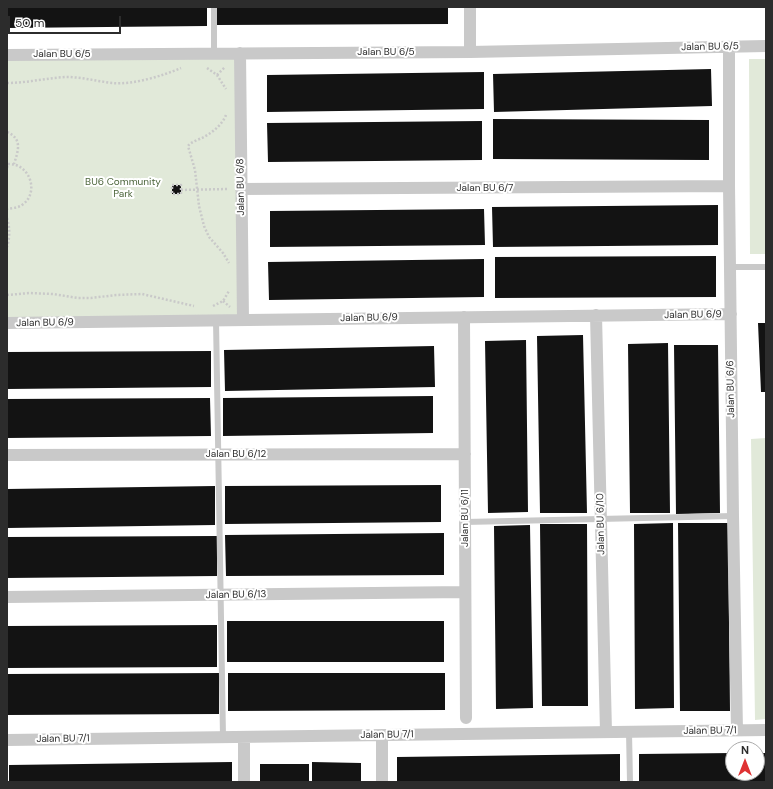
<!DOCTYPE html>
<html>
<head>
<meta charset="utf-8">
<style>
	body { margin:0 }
	#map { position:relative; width:773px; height:789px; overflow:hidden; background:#fff; font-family:"DM Sans",sans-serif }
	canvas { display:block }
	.frame { position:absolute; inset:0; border:8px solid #2c2c2c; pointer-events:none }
	.north { position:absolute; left:725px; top:741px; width:40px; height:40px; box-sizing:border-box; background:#fff; border:1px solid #ababab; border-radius:50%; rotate:0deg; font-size:11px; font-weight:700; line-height:16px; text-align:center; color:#2c2c2c }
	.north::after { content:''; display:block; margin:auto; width:14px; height:18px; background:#df3233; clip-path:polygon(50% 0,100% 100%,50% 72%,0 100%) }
	.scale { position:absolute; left:8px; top:16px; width:113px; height:18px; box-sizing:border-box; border:2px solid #2c2c2c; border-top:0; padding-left:5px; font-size:12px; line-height:14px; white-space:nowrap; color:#2c2c2c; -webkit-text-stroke:3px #fff; paint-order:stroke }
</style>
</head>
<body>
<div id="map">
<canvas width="773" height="789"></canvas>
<div class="frame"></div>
<div class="north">N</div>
<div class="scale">50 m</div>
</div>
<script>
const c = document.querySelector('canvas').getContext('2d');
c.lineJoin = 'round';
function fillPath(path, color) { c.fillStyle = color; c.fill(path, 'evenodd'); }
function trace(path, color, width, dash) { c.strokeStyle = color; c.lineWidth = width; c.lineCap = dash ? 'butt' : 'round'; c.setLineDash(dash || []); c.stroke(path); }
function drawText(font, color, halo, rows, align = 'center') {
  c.font = font + ' "DM Sans",sans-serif'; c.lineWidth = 4; c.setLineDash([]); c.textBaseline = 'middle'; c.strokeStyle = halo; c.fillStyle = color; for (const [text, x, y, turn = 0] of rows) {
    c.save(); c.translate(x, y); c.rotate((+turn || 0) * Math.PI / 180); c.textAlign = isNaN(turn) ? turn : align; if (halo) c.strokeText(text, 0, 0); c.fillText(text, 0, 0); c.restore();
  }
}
fillPath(new Path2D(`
	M237,56L241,318L7,320V57Z
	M749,59H766V254H750Z
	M766,438V719L755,720L751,439Z`), '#e1e9d9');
fillPath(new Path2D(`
	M7,7H207V26L7,28Z
	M217,7H448V24L217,25Z
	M711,69L712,106L494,112L493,74Z
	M484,72V109L267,112V75Z
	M493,119L709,120V160L493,159Z
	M482,121V160L268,162L267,123Z
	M172,185H181V194H172Z
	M718,205V245L493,247L492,207Z
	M484,209L485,245L270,247V211Z
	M716,256V297L495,298V257Z
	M484,259V297L269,300L268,262Z
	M758,323H766V392H761Z
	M583,335L587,513H540L537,336Z
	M526,340L528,512L488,513L485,341Z
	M668,343L670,513H630L628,344Z
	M674,345H718L720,513L676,514Z
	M434,346L435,387L225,391L224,350Z
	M211,351V387L7,389V352Z
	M433,396V433L223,436V398Z
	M210,398L211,436L7,438V399Z
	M441,485V522L225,524V486Z
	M215,486V525L7,528V489Z
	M673,523L674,708L635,709L634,524Z
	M678,523H728L730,711H680Z
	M540,524H587L588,706H542Z
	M530,525L533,708L496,709L494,526Z
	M444,533V575L226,576L225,535Z
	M217,536V576L7,578V537Z
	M227,621H444V662H227Z
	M217,625V667L7,668V626Z
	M219,673V714L7,715V674Z
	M228,673H445V710L228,711Z
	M733,753V773H757V753H766V782H639V754Z
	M620,754V782H397V757Z
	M232,762V782H9V765Z
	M312,762L361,763V782H312Z
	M260,764H309V782H260Z`), '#131313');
trace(new Path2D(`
	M207,68L217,75L226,89
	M217,75L225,67
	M7,83C27,83 46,78 66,77C81,77 96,81 112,83C133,85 162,76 181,68
	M226,115C222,125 212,133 202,138C197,140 191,142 188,146L195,170L199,206L204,226L209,237L223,253L229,263
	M7,132C23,139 18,151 14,164
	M7,168L8,164C30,163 40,193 22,205C18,208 12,208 7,209
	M172,185H181V194H172Z
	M181,190L228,189
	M7,218C10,228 10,237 7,247
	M7,295L30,293L53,294L78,298H91L116,295L142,294L194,306
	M223,301L230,307
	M213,306L223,301L229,291`), '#c9c9c9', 2.5, [2, 2]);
trace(new Path2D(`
	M214,7V53
	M730,267H766
	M216,320L223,737
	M465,522L733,516
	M629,732L630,782`), '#c9c9c9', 6);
trace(new Path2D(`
	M470,7V52
	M729,47V186L733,516L737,730
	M240,53L243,320
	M7,55L470,52L766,46
	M241,189L729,186
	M596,315L606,732
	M464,317L466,718
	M7,323L731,314
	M7,455L465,454
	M7,597L465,592
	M382,735V782
	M244,737V782
	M7,740L766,730`), '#c9c9c9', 12);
drawText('10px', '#2c2c2c', '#fff', [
	["Jalan BU 6/5",710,47,-1],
	["Jalan BU 6/5",386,52],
	["Jalan BU 6/5",62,54],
	["Jalan BU 6/8",241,187,-91],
	["Jalan BU 6/7",485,188],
	["Jalan BU 6/9",693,315,-1],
	["Jalan BU 6/9",369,318,-1],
	["Jalan BU 6/9",45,323,-1],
	["Jalan BU 6/6",731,389,-91],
	["Jalan BU 6/12",236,454],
	["Jalan BU 6/11",465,518,-90],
	["Jalan BU 6/10",601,524,-91],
	["Jalan BU 6/13",236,595,-1],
	["Jalan BU 7/1",710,731,-1],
	["Jalan BU 7/1",387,735,-1],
	["Jalan BU 7/1",63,739,-1]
]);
drawText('10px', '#4c653b', '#fff', [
	["BU6 Community",123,182],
	["Park",123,194]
]);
</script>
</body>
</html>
